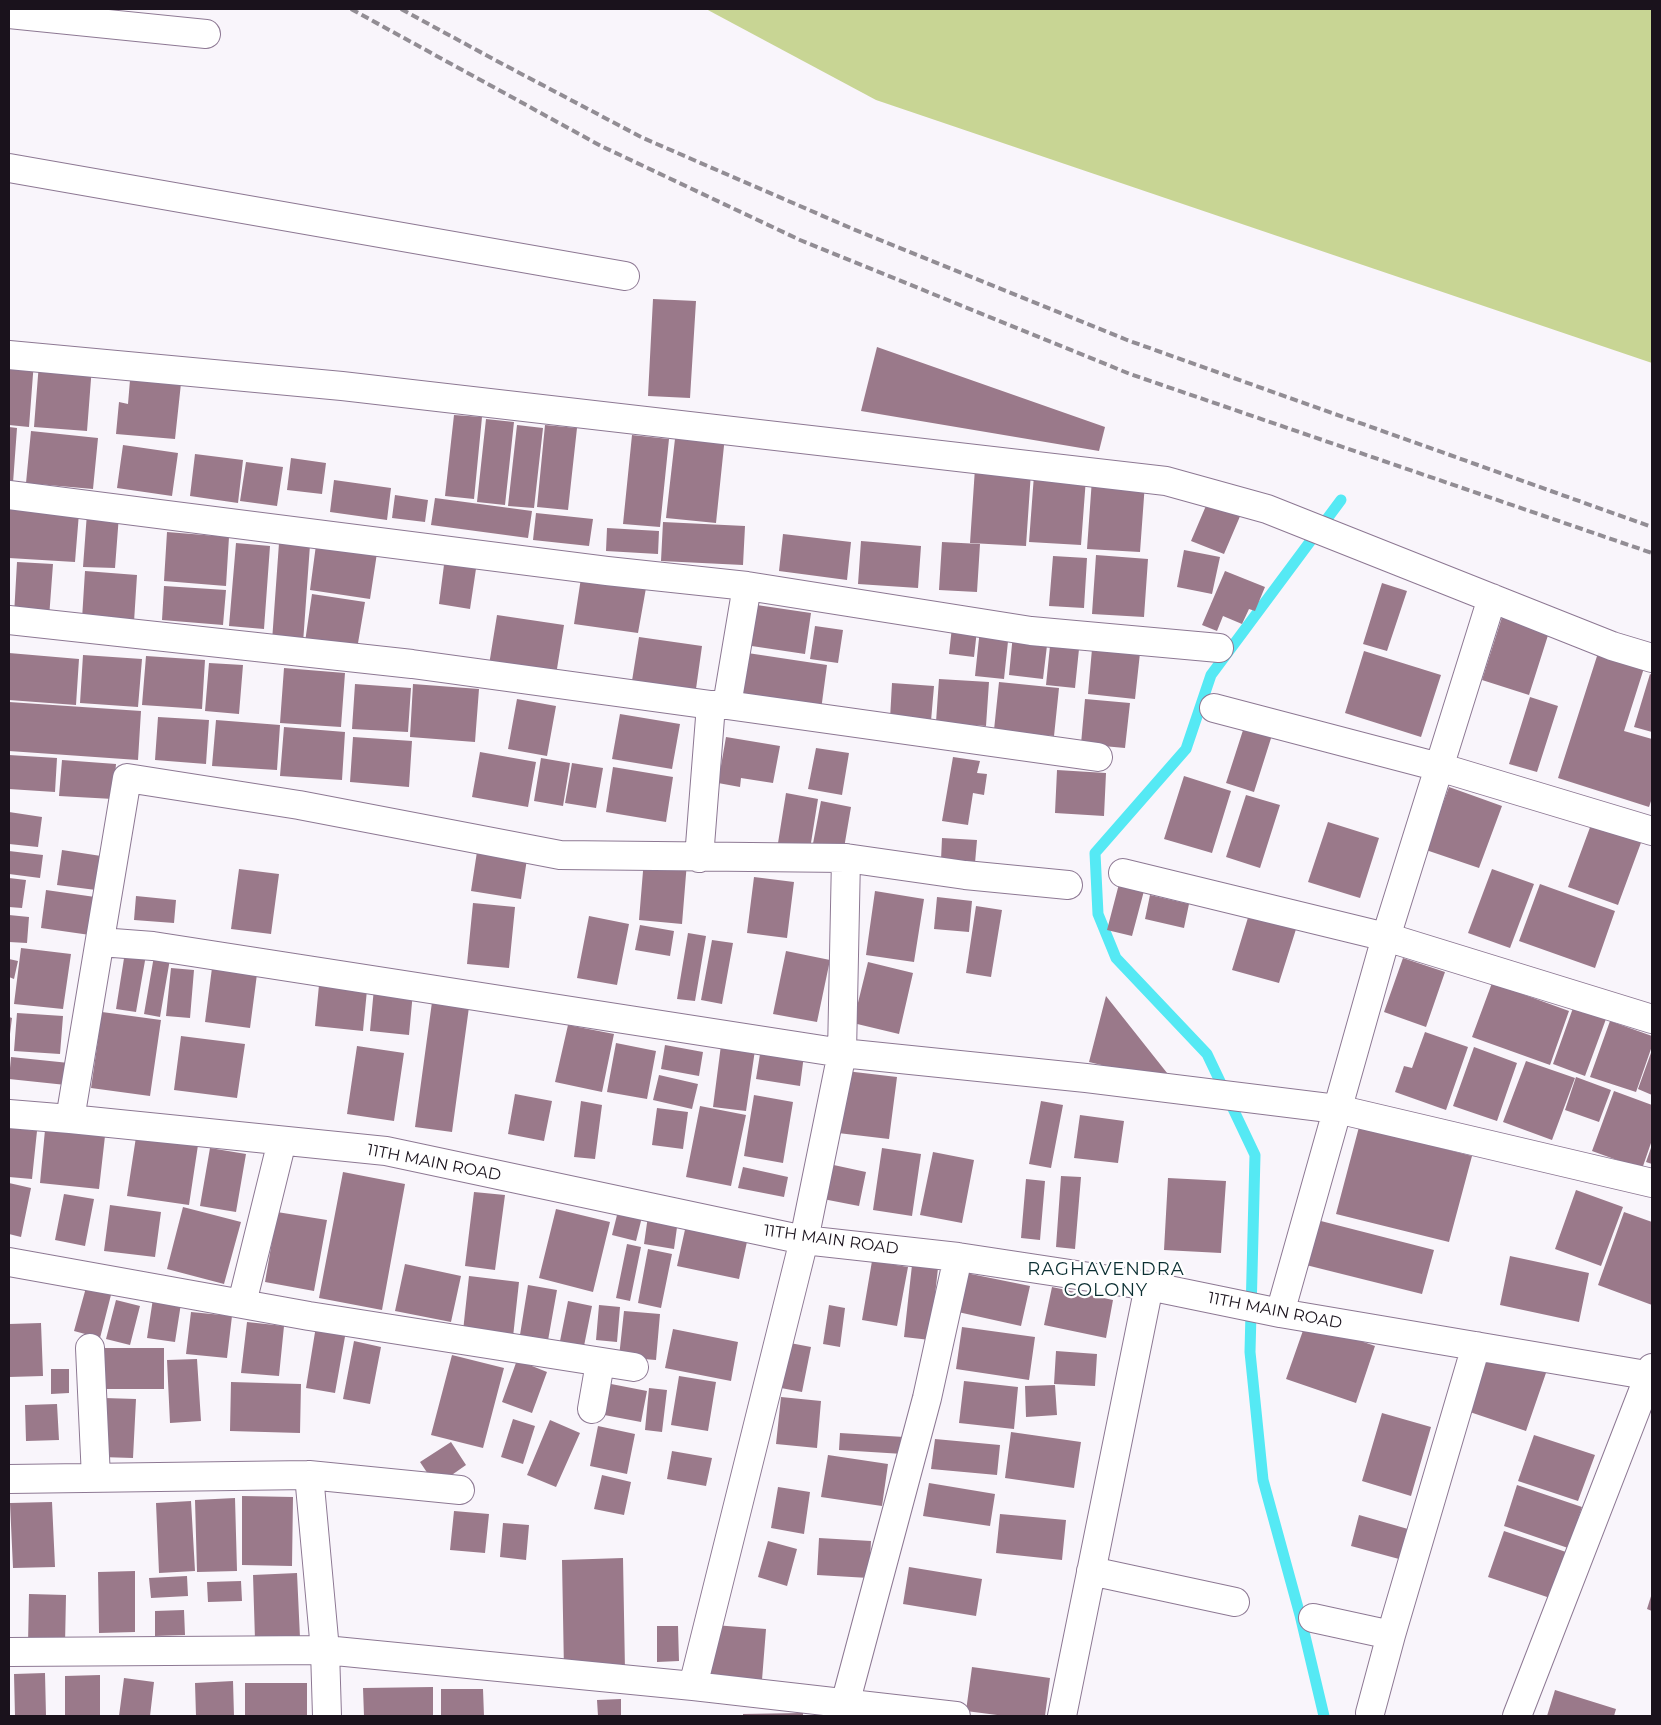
<!DOCTYPE html>
<html>
<head>
<meta charset="utf-8">
<style>
	body { margin:0 }
	#map { position:relative; width:1661px; height:1725px; overflow:hidden; background:#f9f5fb; font-family:Montserrat,sans-serif }
	canvas { display:block }
	.frame { position:absolute; inset:0; border:10px solid #1a121c; pointer-events:none }
</style>
</head>
<body>
<div id="map">
<canvas width="1661" height="1725"></canvas>
<div class="frame"></div>
</div>
<script>
const c = document.querySelector('canvas').getContext('2d');
c.lineJoin = 'round';
function fillPath(path, color) { c.fillStyle = color; c.fill(path, 'evenodd'); }
function trace(path, color, width, dash) { c.strokeStyle = color; c.lineWidth = width; c.lineCap = dash ? 'butt' : 'round'; c.setLineDash(dash || []); c.stroke(path); }
function drawText(font, color, halo, rows, align = 'center') {
  c.font = font + ' Montserrat,sans-serif'; c.lineWidth = 4.5; c.setLineDash([]); c.textBaseline = 'middle'; c.strokeStyle = halo; c.fillStyle = color; for (const [text, x, y, turn = 0] of rows) {
    c.save(); c.translate(x, y); c.rotate((+turn || 0) * Math.PI / 180); c.textAlign = isNaN(turn) ? turn : align; if (halo) c.strokeText(text, 0, 0); c.fillText(text, 0, 0); c.restore();
  }
}
fillPath(new Path2D(`
	M706,9H1652V363L876,100Z`), '#c8d594');
trace(new Path2D(`
	M1324,1716L1300,1615L1263,1480L1250,1352L1255,1155L1207,1054L1116,958L1098,914L1095,853L1186,749L1211,675L1341,500`), '#55e9f4', 11);
fillPath(new Path2D(`
	M653,299L696,301L690,398L648,396Z
	M877,347L1105,427L1099,451L861,411Z
	M9,359L34,361L29,427L9,425Z
	M39,363L92,366L87,431L34,427Z
	M131,368L182,374L175,439L116,434L119,402L128,404Z
	M454,415L482,417L474,499L445,496Z
	M486,419L514,422L505,505L477,502Z
	M517,425L543,428L534,508L508,506Z
	M545,425L577,428L568,510L537,507Z
	M9,427L17,428L13,483H9Z
	M676,430L725,436L716,523L666,518Z
	M31,431L98,438L93,489L26,483Z
	M632,435L669,439L660,527L623,524Z
	M123,445L178,453L172,496L117,488Z
	M195,454L243,460L238,503L190,496Z
	M291,458L326,463L322,494L287,490Z
	M246,462L283,467L277,506L240,501Z
	M975,468L1031,472L1026,546L970,543Z
	M1034,475L1086,478L1081,545L1029,542Z
	M1092,479L1145,483L1140,552L1087,549Z
	M334,480L391,488L387,520L330,512Z
	M395,495L428,500L425,522L392,518Z
	M435,498L532,511L528,538L431,525Z
	M1208,501L1241,514L1224,554L1191,541Z
	M9,508L79,513L75,562L9,558Z
	M87,513L119,515L115,568L83,567Z
	M536,513L593,519L589,546L533,540Z
	M663,522L745,526L743,565L661,561Z
	M607,528L659,531L658,554L606,551Z
	M167,532L229,537L226,586L164,581Z
	M783,534L851,542L847,580L779,571Z
	M861,541L921,546L918,588L858,584Z
	M942,542L980,544L977,592L939,590Z
	M236,543L270,546L264,629L229,626Z
	M279,543L310,545L303,643L272,641Z
	M316,545L377,553L370,599L310,590Z
	M1184,550L1220,557L1212,594L1177,587Z
	M1096,555L1148,559L1144,617L1092,614Z
	M1053,556L1087,558L1084,608L1049,606Z
	M445,557L477,562L470,609L439,604Z
	M17,562L53,564L49,618L14,615Z
	M85,571L137,575L134,622L82,619Z
	M1225,571L1265,587L1255,611L1249,609L1242,624L1223,616L1217,631L1202,625Z
	M581,578L646,588L638,633L574,624Z
	M1382,583L1407,591L1387,651L1363,644Z
	M164,586L226,590L223,625L162,620Z
	M312,594L365,602L357,649L305,642Z
	M750,604L811,613L805,654L745,645Z
	M1503,614L1550,629L1529,695L1482,680Z
	M497,615L564,625L556,675L489,665Z
	M815,626L843,630L838,663L810,659Z
	M952,627L977,630L974,657L949,654Z
	M980,629L1009,632L1004,679L975,676Z
	M1013,634L1048,637L1043,679L1009,675Z
	M639,637L702,646L695,696L631,687Z
	M1050,646L1079,649L1075,688L1046,685Z
	M1092,649L1140,653L1135,699L1088,694Z
	M1364,651L1441,675L1421,737L1345,713Z
	M741,652L827,665L821,710L735,697Z
	M9,653L79,659L76,705L9,700Z
	M1598,653L1644,668L1624,731L1652,739V798L1649,807L1558,778Z
	M83,655L142,659L138,707L80,703Z
	M146,656L205,660L202,709L142,705Z
	M209,663L243,665L239,714L205,711Z
	M284,668L345,673L341,727L280,723Z
	M1650,674L1652,675V732L1634,727Z
	M939,679L989,682L986,726L936,722Z
	M999,682L1059,688L1054,736L994,730Z
	M892,683L934,686L931,721L890,719Z
	M355,684L411,688L408,732L352,729Z
	M413,684L479,689L475,742L410,737Z
	M1530,697L1558,706L1537,772L1509,764Z
	M517,699L556,706L547,756L508,749Z
	M1085,699L1130,703L1125,748L1081,744Z
	M9,702L141,711L138,760L9,751Z
	M620,714L680,724L672,769L612,759Z
	M158,717L209,720L206,764L155,760Z
	M216,720L280,725L277,770L212,766Z
	M1245,724L1273,732L1254,792L1226,783Z
	M284,727L345,732L342,780L280,776Z
	M353,737L412,741L409,787L350,782Z
	M726,737L780,746L773,783L741,778L740,787L718,783Z
	M816,748L849,753L842,795L808,789Z
	M480,752L536,762L528,807L472,797Z
	M9,755L57,758L55,792L9,789Z
	M953,757L980,761L977,773L987,774L984,795L973,793L968,825L942,821Z
	M541,758L570,763L563,806L534,801Z
	M62,760L116,764L113,799L59,796Z
	M572,763L603,768L596,808L565,803Z
	M613,767L673,777L666,822L606,812Z
	M1057,770L1106,773L1104,816L1055,813Z
	M1184,776L1231,791L1212,853L1164,839Z
	M1449,787L1502,806L1479,868L1426,850Z
	M786,793L818,799L810,849L778,843Z
	M1246,795L1280,805L1260,868L1226,857Z
	M821,801L851,807L843,854L812,849Z
	M9,812L42,817L38,847L9,844Z
	M1328,822L1379,838L1360,898L1308,882Z
	M1592,822L1642,840L1618,905L1568,887Z
	M942,838L977,840L975,863L941,860Z
	M478,845L528,852L521,899L471,891Z
	M62,850L101,856L96,890L57,885Z
	M9,851L43,855L40,878L9,874Z
	M644,859L687,862L682,924L639,920Z
	M239,869L279,874L271,934L231,929Z
	M1492,869L1534,884L1510,948L1468,933Z
	M754,877L794,882L787,938L747,933Z
	M9,878L26,880L22,908L9,907Z
	M1120,880L1145,887L1132,936L1107,930Z
	M1540,884L1615,911L1595,968L1519,941Z
	M46,890L95,897L90,935L41,928Z
	M875,891L924,899L914,962L866,955Z
	M1150,895L1189,904L1184,928L1145,919Z
	M136,896L176,900L174,923L134,920Z
	M937,897L972,901L969,932L934,929Z
	M473,903L515,907L509,968L467,964Z
	M976,906L1002,910L991,977L966,973Z
	M1250,911L1297,926L1279,983L1232,970Z
	M9,915L29,917L27,943L9,942Z
	M589,916L629,924L617,985L577,978Z
	M640,925L674,931L670,956L635,950Z
	M688,933L706,936L695,1001L677,999Z
	M712,940L733,943L722,1004L701,1000Z
	M21,948L71,954L63,1009L14,1004Z
	M786,951L830,960L817,1022L773,1014Z
	M125,952L146,955L136,1012L116,1009Z
	M154,956L170,959L160,1017L144,1014Z
	M1403,958L1445,972L1426,1027L1384,1012Z
	M9,959L18,961L14,979L9,977Z
	M868,962L913,973L899,1034L853,1023Z
	M171,968L194,970L190,1018L166,1016Z
	M212,968L257,974L250,1028L205,1022Z
	M1492,983L1569,1011L1550,1065L1472,1037Z
	M319,985L367,990L363,1031L315,1026Z
	M374,988L413,992L409,1035L370,1031Z
	M1106,996L1175,1083L1089,1062Z
	M432,1002L469,1007L452,1132L415,1127Z
	M1573,1008L1606,1019L1585,1076L1553,1064Z
	M102,1012L161,1020L150,1096L91,1088Z
	M17,1013L63,1016L60,1054L14,1051Z
	M9,1017L12,1018L10,1034H9Z
	M1610,1021L1652,1036V1046L1636,1092L1590,1077Z
	M568,1025L614,1034L602,1092L555,1082Z
	M1425,1032L1468,1047L1446,1110L1395,1092L1404,1066L1412,1068Z
	M181,1036L245,1044L237,1098L174,1090Z
	M616,1043L656,1051L647,1099L607,1092Z
	M665,1045L703,1052L699,1076L661,1069Z
	M721,1045L755,1050L746,1111L713,1107Z
	M357,1046L404,1053L394,1121L347,1114Z
	M1474,1047L1517,1063L1497,1121L1453,1106Z
	M761,1048L804,1055L800,1086L756,1079Z
	M1652,1050V1095L1638,1089Z
	M11,1057L69,1063L66,1085L9,1079Z
	M1526,1061L1575,1078L1552,1140L1503,1122Z
	M846,1071L897,1077L889,1139L838,1133Z
	M659,1075L698,1084L692,1109L653,1100Z
	M1576,1077L1611,1090L1599,1122L1565,1110Z
	M1614,1091L1652,1105V1140L1642,1169L1592,1151Z
	M515,1094L552,1101L544,1141L508,1134Z
	M754,1095L793,1102L783,1163L744,1156Z
	M581,1101L602,1105L595,1159L574,1157Z
	M1041,1101L1063,1105L1051,1168L1029,1164Z
	M700,1106L746,1115L731,1186L686,1177Z
	M657,1108L688,1112L683,1149L652,1145Z
	M1080,1115L1124,1121L1118,1163L1074,1158Z
	M1359,1127L1472,1156L1449,1242L1336,1214Z
	M9,1128L37,1131L32,1179L9,1177Z
	M45,1130L105,1136L99,1189L40,1183Z
	M136,1137L198,1145L189,1205L127,1196Z
	M1652,1145V1164L1646,1162Z
	M210,1148L246,1154L236,1212L200,1206Z
	M882,1148L921,1154L912,1216L873,1210Z
	M933,1152L974,1160L962,1223L920,1215Z
	M829,1164L866,1172L859,1206L823,1199Z
	M743,1167L788,1177L784,1197L738,1188Z
	M343,1172L405,1184L382,1310L319,1298Z
	M1061,1176L1081,1177L1075,1249L1056,1247Z
	M1168,1178L1226,1181L1221,1253L1164,1250Z
	M1026,1179L1045,1181L1040,1240L1021,1238Z
	M9,1183L31,1188L21,1237L9,1234Z
	M1576,1190L1623,1207L1601,1266L1555,1249Z
	M474,1192L505,1195L495,1270L465,1266Z
	M64,1194L94,1199L85,1246L55,1240Z
	M110,1205L161,1212L155,1257L104,1251Z
	M183,1207L241,1222L224,1284L167,1269Z
	M556,1209L610,1222L593,1292L539,1278Z
	M618,1211L642,1217L636,1241L612,1235Z
	M277,1212L327,1220L314,1291L265,1282Z
	M1624,1212L1652,1222V1305L1598,1285Z
	M648,1216L678,1220L674,1249L644,1244Z
	M1317,1220L1434,1250L1422,1294L1306,1265Z
	M686,1225L748,1237L739,1279L677,1266Z
	M627,1244L641,1247L630,1301L616,1298Z
	M648,1249L672,1254L661,1308L638,1303Z
	M1510,1256L1589,1273L1579,1322L1500,1305Z
	M872,1261L908,1267L897,1326L862,1320Z
	M405,1264L461,1276L451,1322L395,1311Z
	M912,1265L938,1268L930,1340L904,1337Z
	M966,1273L1030,1286L1021,1326L958,1312Z
	M469,1276L519,1282L513,1337L463,1331Z
	M87,1284L112,1291L100,1338L74,1331Z
	M528,1285L557,1290L547,1346L519,1341Z
	M1052,1287L1113,1300L1106,1338L1044,1325Z
	M154,1292L182,1297L175,1342L147,1338Z
	M116,1300L140,1306L130,1345L106,1339Z
	M568,1301L592,1306L583,1351L559,1346Z
	M599,1305L620,1307L617,1342L596,1340Z
	M829,1305L845,1308L840,1347L823,1344Z
	M624,1311L660,1314L656,1360L619,1357Z
	M191,1312L232,1316L227,1358L186,1354Z
	M247,1322L284,1326L279,1376L241,1373Z
	M1306,1322L1375,1346L1356,1403L1286,1379Z
	M41,1323L43,1376L9,1377V1324Z
	M316,1326L346,1331L335,1393L306,1388Z
	M962,1327L1035,1337L1029,1380L956,1369Z
	M673,1329L738,1342L731,1381L665,1368Z
	M354,1341L381,1347L370,1404L343,1399Z
	M790,1343L811,1347L802,1392L781,1388Z
	M104,1348H164V1389H104Z
	M1485,1349L1547,1370L1526,1431L1464,1410Z
	M1056,1351L1097,1354L1095,1386L1054,1384Z
	M452,1355L504,1368L483,1448L431,1435Z
	M197,1359L201,1421L170,1423L167,1360Z
	M517,1360L547,1372L532,1413L502,1402Z
	M51,1369H69V1393L51,1394Z
	M679,1376L716,1382L708,1431L671,1425Z
	M964,1381L1018,1387L1014,1429L959,1423Z
	M231,1382L301,1384L300,1433L230,1431Z
	M606,1383L647,1391L641,1422L599,1414Z
	M1055,1385L1057,1415L1026,1417L1025,1386Z
	M649,1388L667,1390L662,1432L645,1430Z
	M781,1397L821,1401L817,1448L776,1444Z
	M104,1398L136,1399L133,1458L101,1457Z
	M57,1404L59,1440L26,1441L25,1405Z
	M1382,1413L1431,1427L1411,1496L1362,1481Z
	M513,1419L535,1426L523,1464L501,1457Z
	M550,1420L580,1433L556,1487L527,1475Z
	M598,1426L635,1434L627,1474L590,1466Z
	M1011,1432L1081,1442L1074,1488L1005,1478Z
	M840,1433L904,1437L903,1454L839,1450Z
	M1534,1435L1595,1455L1578,1501L1518,1481Z
	M935,1439L1000,1445L997,1475L931,1469Z
	M451,1442L466,1465L436,1486L420,1462Z
	M672,1451L712,1458L706,1486L667,1479Z
	M828,1455L888,1464L882,1506L821,1497Z
	M602,1475L631,1482L624,1515L594,1509Z
	M929,1483L995,1494L990,1526L923,1516Z
	M1517,1485L1582,1507L1568,1548L1504,1526Z
	M778,1487L810,1492L804,1534L771,1528Z
	M242,1496L293,1497L292,1566L242,1565Z
	M235,1498L237,1571L197,1572L195,1500Z
	M191,1501L195,1571L159,1573L156,1503Z
	M52,1502L55,1567L13,1568L10,1503Z
	M454,1511L489,1514L485,1553L450,1550Z
	M1000,1514L1066,1520L1062,1560L996,1553Z
	M1359,1515L1408,1529L1399,1559L1351,1546Z
	M503,1523L529,1525L526,1560L500,1557Z
	M1504,1531L1566,1552L1550,1598L1488,1577Z
	M819,1538L871,1541L869,1578L817,1575Z
	M768,1541L797,1549L787,1586L758,1577Z
	M623,1558L625,1671H564L562,1560Z
	M909,1567L982,1579L976,1616L903,1604Z
	M135,1571V1632L99,1633L98,1572Z
	M297,1573L300,1638L255,1640L253,1575Z
	M187,1576L188,1596L151,1598L149,1578Z
	M241,1581L242,1601L208,1602L207,1582Z
	M1652,1593V1611L1647,1609Z
	M29,1594L66,1595L65,1645L28,1644Z
	M184,1610L185,1635L155,1636V1611Z
	M714,1625L766,1629L762,1680L710,1676Z
	M657,1626H678L679,1661L657,1662Z
	M972,1667L1050,1678L1045,1716H1005L966,1711Z
	M45,1673L46,1716H15L14,1674Z
	M100,1675V1716H65V1676Z
	M124,1678L154,1682L150,1716H119Z
	M233,1681L234,1716H196L195,1683Z
	M245,1683H307V1716H245Z
	M433,1687V1716H364L363,1688Z
	M441,1689H483L484,1716H441Z
	M1555,1690L1616,1709L1614,1716H1547Z
	M621,1699V1716H598L597,1700Z
	M803,1713V1716H743V1714Z`), '#9a798a');
const street = new Path2D(`
	M9,14L206,34
	M9,168L625,276
	M9,355L342,386L1166,481L1267,509L1612,646L1652,658
	M9,495L607,571L747,586L1031,631L1219,648
	M9,620L412,664L711,705H727L1098,757
	M727,705L747,586
	M1214,708L1439,767L1652,831
	M699,858L711,705
	M1123,873L1386,937L1492,598
	M100,942L153,946L842,1053L1086,1078L1337,1109L1652,1183
	M9,1114L70,1119L386,1151L804,1240L958,1257L1149,1286L1280,1313L1652,1376
	M70,1119L127,778L299,805L560,855L846,858L965,875L1068,885
	M9,1262L309,1316L634,1367
	M242,1303L282,1141
	M1280,1313L1386,937L1652,1019
	M90,1348L96,1478
	M592,1409L600,1363
	M309,1475L325,1650L693,1686L956,1716
	M9,1479L309,1475L460,1490
	M1091,1571L1235,1602
	M1313,1618L1391,1635
	M9,1652L325,1650L327,1716
	M693,1686L804,1240L842,1053L846,858
	M1370,1713L1391,1635L1476,1346
	M844,1716L845,1704L927,1398L958,1257
	M1062,1716L1149,1286
	M1517,1716L1652,1368`);
trace(street, '#8d7893', 30);
trace(street, '#fff', 28);
trace(new Path2D(`
	M351,9L601,146L800,240L1130,374L1652,553
	M401,9L495,60L643,138L853,229L1127,340L1652,527`), '#928d94', 4, [8, 4]);
drawText('16px', '#1a121c', '#fff', [
	["11TH MAIN ROAD",434,1163,11],
	["11TH MAIN ROAD",831,1240,8],
	["11TH MAIN ROAD",1275,1311,11]
]);
c.letterSpacing = '1px';
drawText('18px', '#0b2f32', '#fff', [
	["RAGHAVENDRA",1106,1270],
	["COLONY",1106,1291]
]);
c.letterSpacing = '0px';
</script>
</body>
</html>
